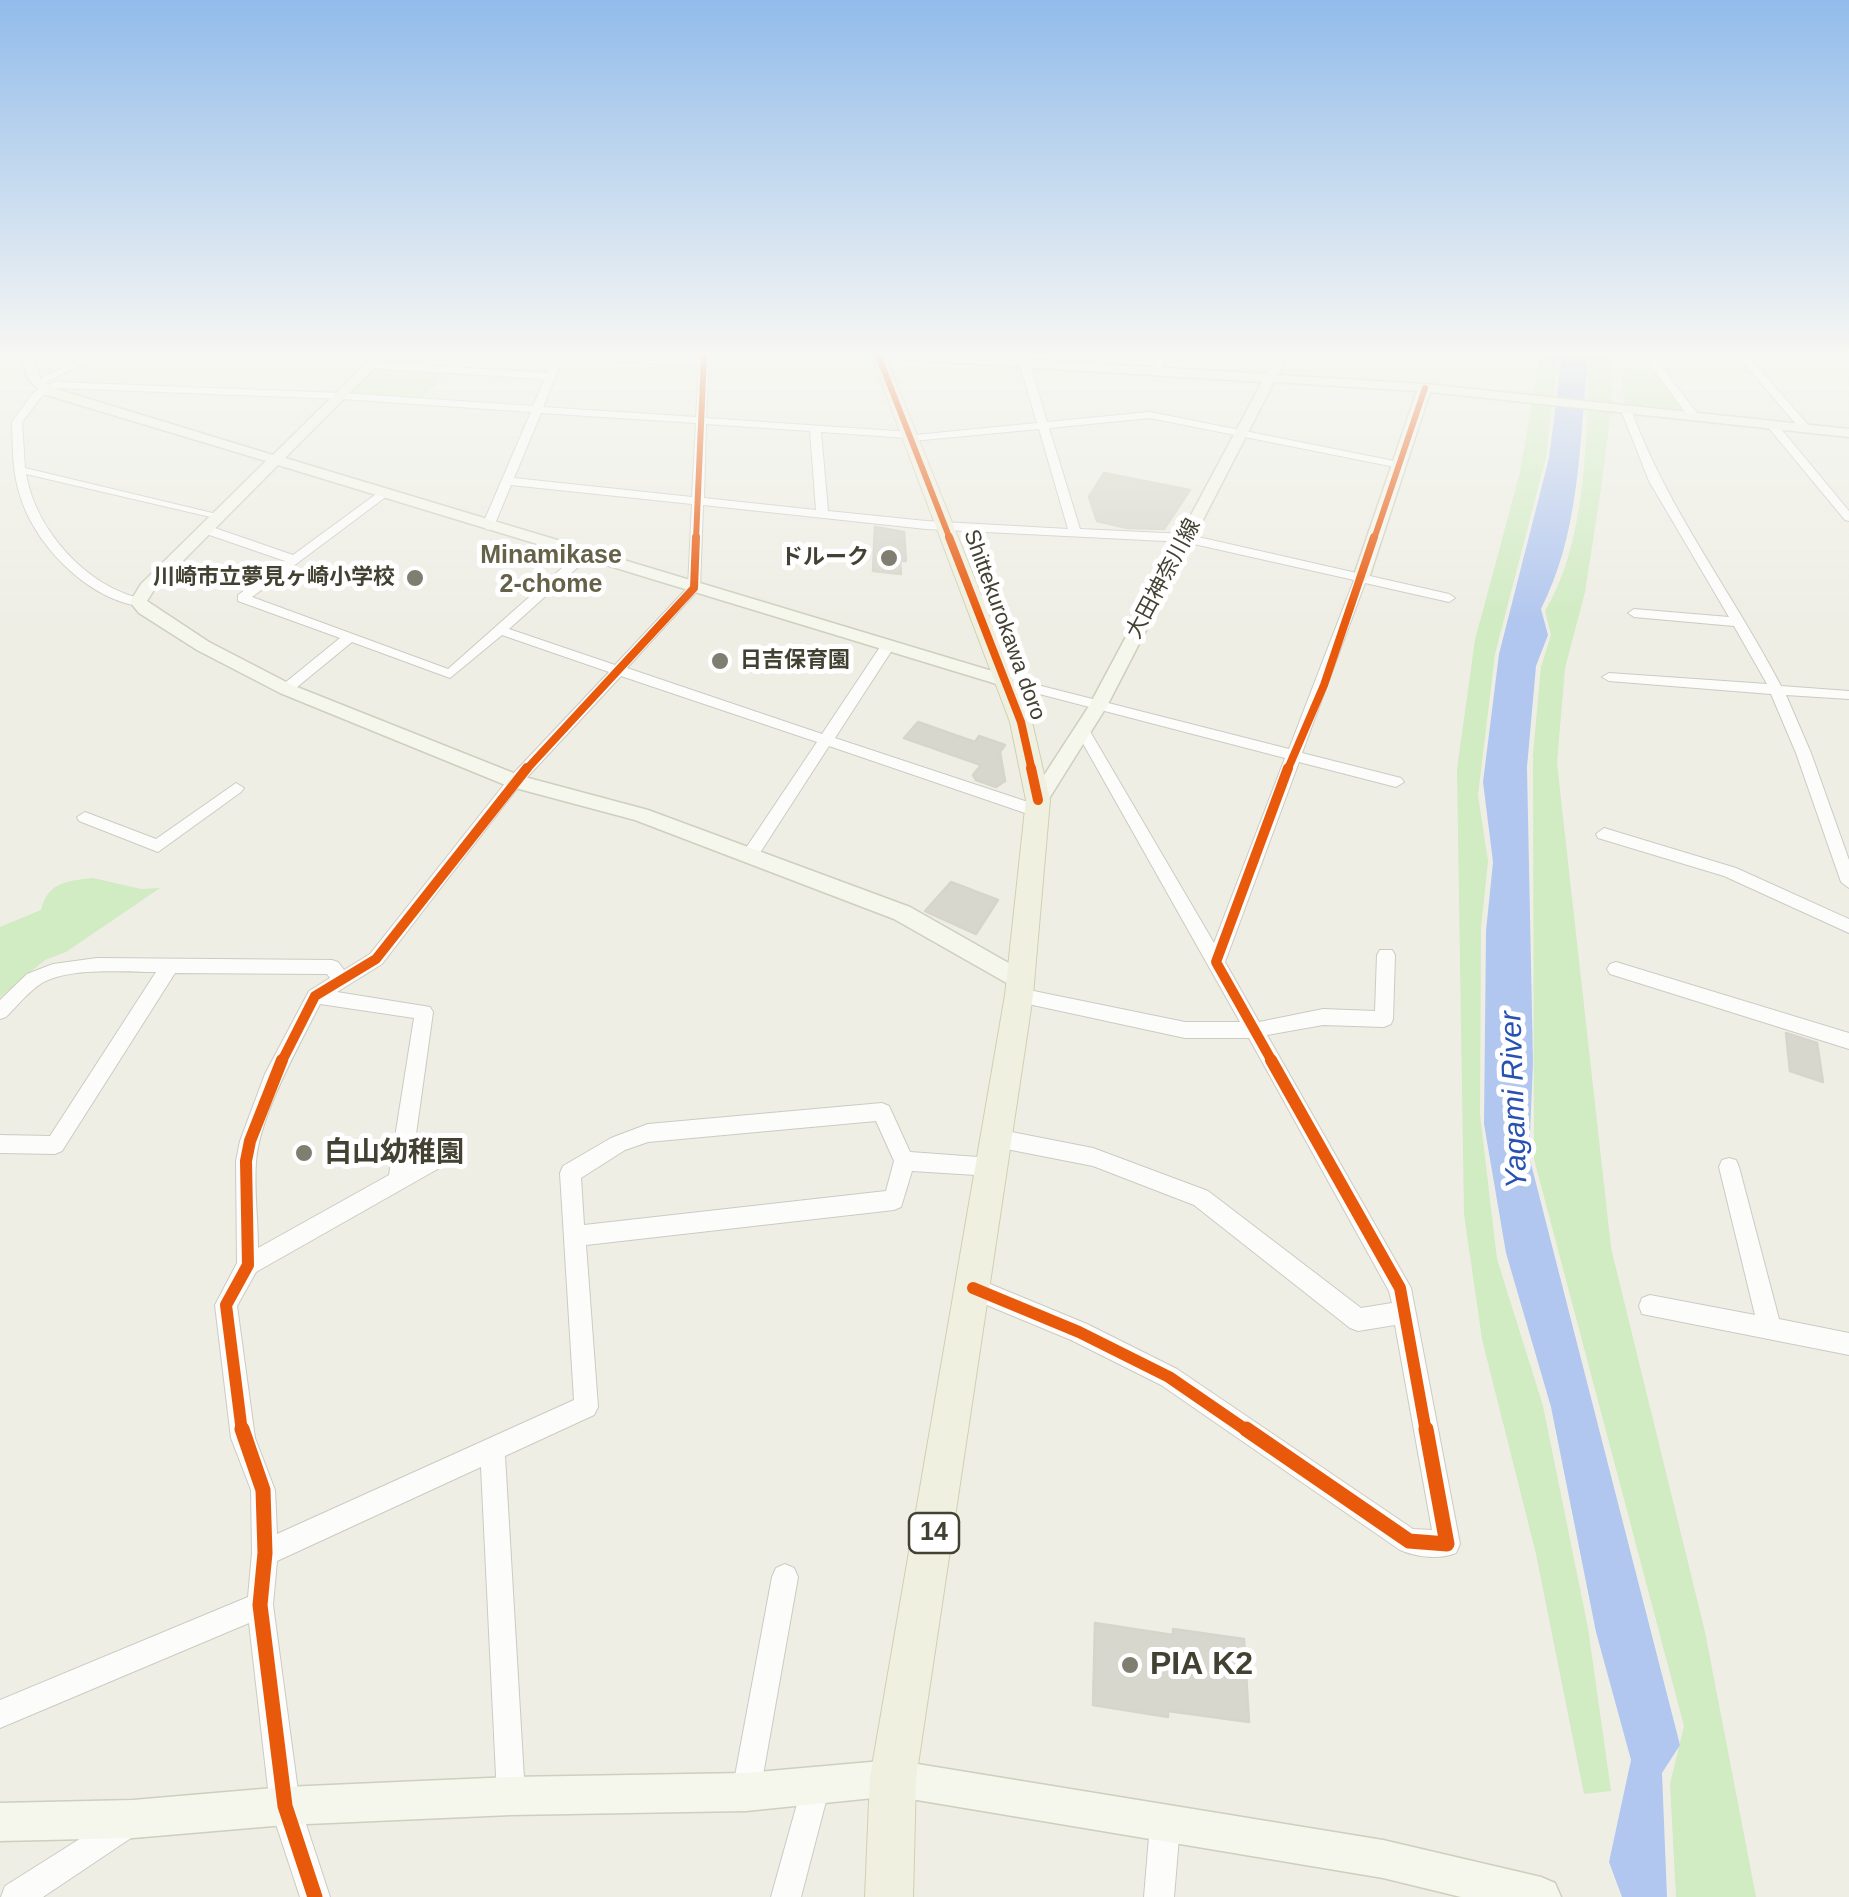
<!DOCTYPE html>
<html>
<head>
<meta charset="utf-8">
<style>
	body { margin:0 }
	canvas { display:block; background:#eeeee5 }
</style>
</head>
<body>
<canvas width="1849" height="1897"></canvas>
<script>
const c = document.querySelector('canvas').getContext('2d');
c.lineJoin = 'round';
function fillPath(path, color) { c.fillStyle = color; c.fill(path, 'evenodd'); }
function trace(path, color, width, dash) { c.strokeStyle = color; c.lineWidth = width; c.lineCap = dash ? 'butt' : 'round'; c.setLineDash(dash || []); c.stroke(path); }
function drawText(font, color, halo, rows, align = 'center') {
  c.font = font + ' Arial,"Noto Sans JP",sans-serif'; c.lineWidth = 10; c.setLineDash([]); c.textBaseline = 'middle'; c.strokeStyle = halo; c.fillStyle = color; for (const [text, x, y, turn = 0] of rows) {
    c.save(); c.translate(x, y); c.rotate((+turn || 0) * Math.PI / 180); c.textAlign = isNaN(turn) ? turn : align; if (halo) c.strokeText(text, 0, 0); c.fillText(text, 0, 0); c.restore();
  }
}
fillPath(new Path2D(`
	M1540,355H1558L1546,457L1495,654L1478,795L1488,861L1481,928L1480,1115L1497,1259L1543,1406L1588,1628L1611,1791L1584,1794L1536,1554L1482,1339L1464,1214L1457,769L1475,640L1520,472Z
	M1589,355H1611L1612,403L1600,496L1585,592L1565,668L1557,763L1611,1248L1705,1632L1756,1897H1676L1670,1784L1684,1726L1534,1159L1533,755L1541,667L1551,635L1545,611C1587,542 1587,433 1589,355Z
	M1621,368L1657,371L1689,414L1624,407Z
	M374,369L378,368L448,372L421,399L351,393Z
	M93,878L141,889L160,888L66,952L45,960L0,997V927L41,910C48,882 67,881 93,878Z`), '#d1ebc3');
fillPath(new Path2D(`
	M1562,355H1587V370C1579,451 1579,534 1541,609L1548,635L1536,666L1527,767L1533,1063L1529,1156L1680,1745L1662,1773L1667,1897H1622L1609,1862L1631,1760L1596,1632L1551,1407L1506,1253L1484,1124L1486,931L1493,862L1483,782L1499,654L1549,458Z`), '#b2c7ef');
const building = new Path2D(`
	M1104,473L1190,490L1164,529L1127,528L1097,521L1089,497Z
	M875,527L904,532L906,561H900L901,574L873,571Z
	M918,722L975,742L979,736L1005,745L1000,752L1005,781L996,787L976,780L973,775L981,765L904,738Z
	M951,882L998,900L976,934L925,911Z
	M1786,1033L1817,1043L1823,1082L1790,1071Z
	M1095,1623L1173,1635V1629L1244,1639L1249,1722L1168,1711V1717L1093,1705Z`);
fillPath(building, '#d7d7cd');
trace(building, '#d6d5cb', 2.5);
const street = new Path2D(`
	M88,355H100L40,385L32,383Z
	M552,355L699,360V355H709L706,418L910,432L915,435L1037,423L1019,362L1022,355H1032L1029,362L1047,422L1150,412L1404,463V467L1400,468L1150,418L1049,428L1080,529L1185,534L1449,594L1455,598L1449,602L1365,583L1302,753L1401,778L1404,782L1396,787L1299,762L1225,962L1259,1022L1323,1009L1375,1011L1377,955L1380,950H1392L1395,955L1393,1019L1391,1024L1384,1027L1323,1025L1267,1035L1411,1288L1460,1544L1456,1553C1440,1560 1416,1557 1400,1550L1161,1385L1071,1340L965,1296L962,1288L965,1280L973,1277L1087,1324L1177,1369L1413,1529L1432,1530L1395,1325L1358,1331L1350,1328L1194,1205L1093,1166L996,1147L989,1144L986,1138L989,1132L996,1129L1093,1148L1208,1191L1361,1308L1392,1303L1389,1291L1249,1038H1185L1019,1002L1013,1000L1010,995L1013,990L1019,988L1185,1022H1240L1076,731L1078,728H1088L1214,943L1285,758L1001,684V678L1006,677L1289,749L1354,580L1185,542L926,529L703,505L700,588L627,668L822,734L882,644H892L894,647L835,738L1043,807L1045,811L1043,815H1031L829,746L756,859H744L742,855L744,851L817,742L621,676L520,785L382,964L337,992L430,1007L433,1012L412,1163L450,1143L457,1146L460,1152L457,1158L256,1272L237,1306L255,1438L275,1490L277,1534L574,1400L560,1173L563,1166L611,1138L648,1124L882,1103L889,1106L910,1152L992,1158L999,1160L1002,1167L999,1174L992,1176L912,1171L901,1207L894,1210L586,1245L598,1407L594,1415L505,1456L525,1796L521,1806L511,1810L501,1806L497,1796L481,1467L277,1561L273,1605L300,1806L330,1897H300L270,1806L249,1623L0,1728V1700L248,1597L252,1553L251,1490L231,1438L215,1305L237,1263L236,1161L240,1141L265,1074L309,991L330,978L327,974L175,973L62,1151L55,1154L0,1153V1135L50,1136L156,972C124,972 70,967 42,983C29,991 17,1006 6,1017L0,1019V1000L27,974L53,964L97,958L332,960L338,962L344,970L370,954L510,777L609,672L502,635L450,678L352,642L291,692H281V686L340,638L238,601V595L285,561L201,532V526H209L293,555L379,492H387V496L252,597L448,669L580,552H588V558L509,629L615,665L688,587L692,504L511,485L494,526L488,530L482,526L531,412L342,399L58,388L42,396L22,422L25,468L225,516L219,519L26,474C36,531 87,587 143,599L144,602L138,606C85,597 33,543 19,492C12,469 13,445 12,422L34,392L56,382L342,393L533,406L545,379L372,368L367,365L372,362L548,373L554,357ZM563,358L699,366L696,417L543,407ZM541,413L696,423L692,497L514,478ZM706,424L810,431L816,510L704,498ZM1039,429L1068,529L926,521L828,511L821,432L907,438L912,441ZM320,1004L414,1018L389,1175L258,1248C258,1219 254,1190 256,1162C259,1116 299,1046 320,1004ZM876,1121L894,1161L886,1191L584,1225L581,1178L625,1150L648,1142Z
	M1155,355H1165L1161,372L1153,370Z
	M1643,355H1653L1698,415V419H1690Z
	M1737,355H1747L1810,427V431H1802Z
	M1626,407L1631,410C1668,510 1732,592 1781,686L1849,691V699L1786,695L1811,753L1849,860V888L1841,882L1796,753L1771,694L1609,681L1602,677L1609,673L1767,684L1734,626L1634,617L1628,613L1634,609L1729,617L1649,481L1621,410Z
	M1768,423H1776L1849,511V521L1845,520L1768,427Z
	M236,783L244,788L241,792L158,852L79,821L77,817L85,812L156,839Z
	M1604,828L1736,868L1849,919V933L1724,876L1598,838L1596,834Z
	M1616,962L1849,1033V1049L1610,974L1607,969L1610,964Z
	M1729,1158L1736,1160L1739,1167L1779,1319L1849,1333V1355L1642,1314L1639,1306L1642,1298L1650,1295L1755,1315L1719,1167L1722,1160Z
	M785,1564L794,1568L798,1577L760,1792L756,1802L746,1806L736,1802L732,1792L772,1577L776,1568Z
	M816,1772L826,1776L830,1786L801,1897H771L802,1786L806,1776Z
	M1165,1810L1175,1815L1180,1825L1174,1897H1144L1150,1825L1155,1815Z
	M124,1811L134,1816L139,1826L134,1836L43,1897H1L5,1886Z`);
const secondary = new Path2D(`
	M21,355H33L40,378L53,388L273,455L374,355H387L285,458L1012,677V685H1000L278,465L154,590L147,601L209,642L292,685L521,776L648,810L910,907L1028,974L1032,980L1028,986H1012L894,919L635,820L508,786L280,693L197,650L139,613L130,602L141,584L266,461L43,394L28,379Z
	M892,355H952L1266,374L1276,355H1288L1278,375L1425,384L1849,429V437L1430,392L1369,578L1361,583L1353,578L1417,391L1274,382L1107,706L1045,805L1038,807L1028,800L1089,706L1262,382L898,359Z
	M893,1760L1383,1840L1541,1877L1555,1883L1561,1897H1461L1383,1878L893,1796L746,1811L511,1815L285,1825L133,1838L0,1841V1803L133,1800L285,1787L511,1777L746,1773Z`);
const primary = new Path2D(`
	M871,355H885L1032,722L1050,800L1033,995L916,1778L913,1897H865L870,1778L1005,995L1026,800L1010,722Z`);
trace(street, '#cccbc3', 2);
trace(secondary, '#cecfbd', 3);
trace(primary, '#d1d0b1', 2);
fillPath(street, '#fcfcfb');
fillPath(secondary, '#f5f6ec');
fillPath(primary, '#f0f0e1');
trace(new Path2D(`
	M878,355L950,539
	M696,539L704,355
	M1374,539L1425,388`), '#e8590c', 6);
trace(new Path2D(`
	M949,537L1021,722L1032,771
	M525,771L694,588L696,537
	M1287,771L1324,685L1374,537`), '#e8590c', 8);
trace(new Path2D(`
	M1031,768L1038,800
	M281,1063L315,996L376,959L527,768
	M1273,1063L1216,962L1288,768`), '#e8590c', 10);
trace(new Path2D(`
	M1271,1060L1400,1288L1426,1432
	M973,1288L1079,1332L1169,1377L1249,1432
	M242,1432L226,1305L248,1265L246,1161L250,1141L282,1060`), '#e8590c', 12);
trace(new Path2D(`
	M242,1429L263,1490L265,1553L260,1605L285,1806L315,1897
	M1246,1429L1409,1541L1447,1544L1426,1429`), '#e8590c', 15);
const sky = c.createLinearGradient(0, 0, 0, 620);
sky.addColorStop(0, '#92bceb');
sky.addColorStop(0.57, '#f7f7f3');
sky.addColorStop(1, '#f7f7f300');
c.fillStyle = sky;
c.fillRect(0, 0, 1849, 620);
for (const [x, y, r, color] of [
	[889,558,10,"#7f7e71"],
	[415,578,10,"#7f7e71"],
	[720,661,10,"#7f7e71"],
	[304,1153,10,"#7f7e71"],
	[1130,1665,10,"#7f7e71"]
]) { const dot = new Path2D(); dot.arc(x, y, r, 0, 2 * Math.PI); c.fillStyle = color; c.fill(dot); trace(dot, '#fff', 4); }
drawText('bold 22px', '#434132', '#fff', [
	["ドルーク",869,558],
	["川崎市立夢見ヶ崎小学校",395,578],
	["日吉保育園",740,661,"left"]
], 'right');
drawText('22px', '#434132', '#fff', [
	["大田神奈川線",1164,579,-62],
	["Shittekurokawa doro",1004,625,70]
]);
drawText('bold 25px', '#666249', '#fff', [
	["Minamikase",551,556],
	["2-chome",551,585]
]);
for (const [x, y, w] of [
	[934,1533,50]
]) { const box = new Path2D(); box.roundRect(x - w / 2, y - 20, w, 40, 8); c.fillStyle = '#fff'; c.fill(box); trace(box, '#434132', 2.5); }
drawText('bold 25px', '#434132', null, [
	["14",934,1533]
]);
drawText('bold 28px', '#434132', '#fff', [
	["白山幼稚園",324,1153]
], 'left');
drawText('italic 30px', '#2752b2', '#fff', [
	["Yagami River",1515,1100,-92]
]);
drawText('bold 32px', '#434132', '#fff', [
	["PIA K2",1150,1665]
], 'left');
</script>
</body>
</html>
